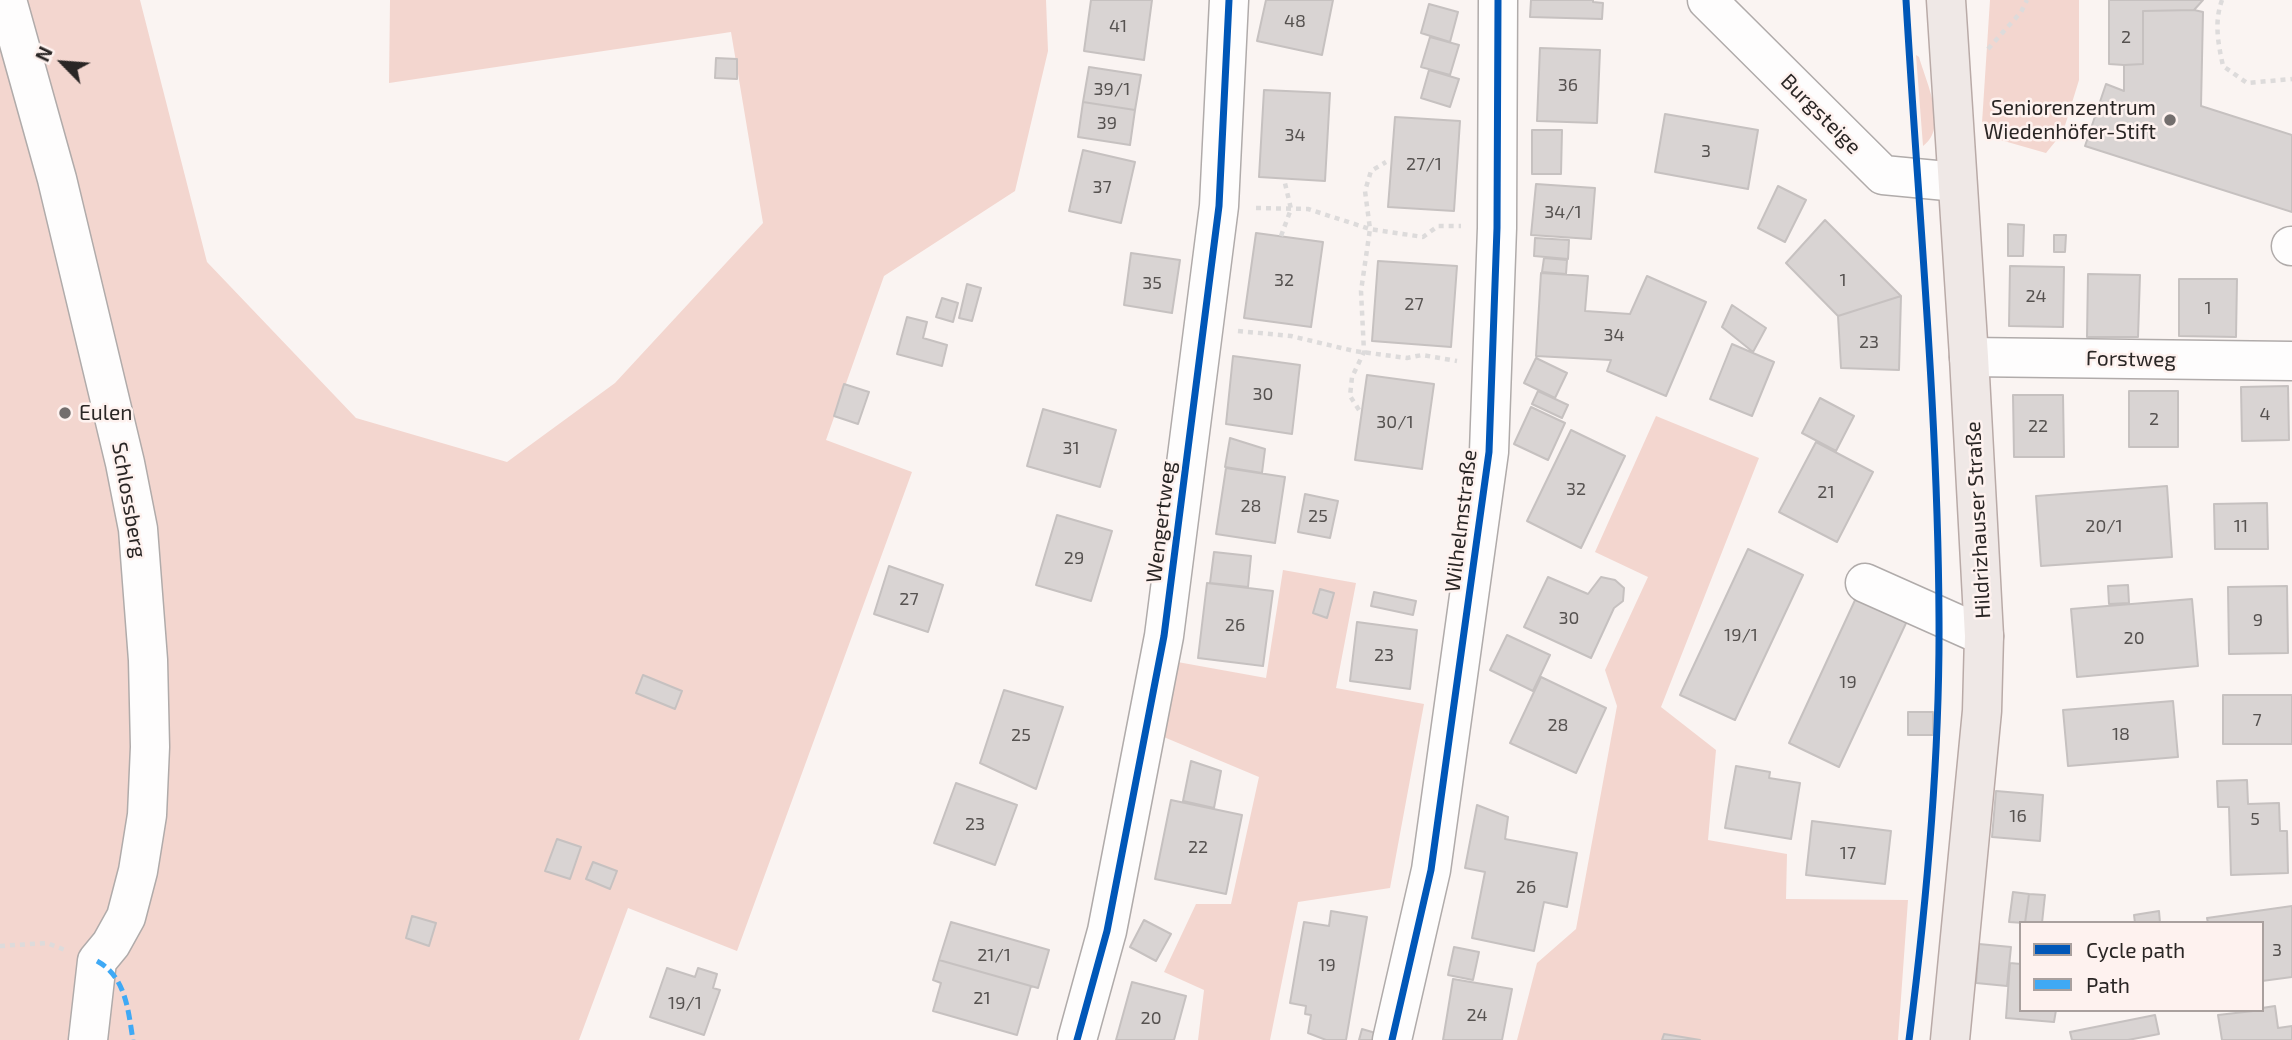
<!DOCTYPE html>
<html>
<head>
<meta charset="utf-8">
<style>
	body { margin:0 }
	#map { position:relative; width:2292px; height:1040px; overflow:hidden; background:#faf4f2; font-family:"Exo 2",sans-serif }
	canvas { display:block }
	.legend { position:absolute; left:2019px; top:921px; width:245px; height:91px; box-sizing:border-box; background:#fef2ef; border:2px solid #a9a09e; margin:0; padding:9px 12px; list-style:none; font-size:21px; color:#2a2625 }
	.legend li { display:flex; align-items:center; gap:14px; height:35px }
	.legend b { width:35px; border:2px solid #a9a09e }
	.north { position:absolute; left:28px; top:28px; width:70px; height:70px; -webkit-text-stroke:5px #fef2ef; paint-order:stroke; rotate:295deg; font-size:19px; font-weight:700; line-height:28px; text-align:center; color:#2a2625 }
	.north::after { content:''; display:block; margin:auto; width:24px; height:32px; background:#2a2625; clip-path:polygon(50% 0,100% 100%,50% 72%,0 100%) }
</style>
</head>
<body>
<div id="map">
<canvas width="2292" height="1040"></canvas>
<ul class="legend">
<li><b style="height:9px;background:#0057b8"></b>Cycle path</li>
<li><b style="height:9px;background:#3fa9f5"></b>Path</li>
</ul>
<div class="north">N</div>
</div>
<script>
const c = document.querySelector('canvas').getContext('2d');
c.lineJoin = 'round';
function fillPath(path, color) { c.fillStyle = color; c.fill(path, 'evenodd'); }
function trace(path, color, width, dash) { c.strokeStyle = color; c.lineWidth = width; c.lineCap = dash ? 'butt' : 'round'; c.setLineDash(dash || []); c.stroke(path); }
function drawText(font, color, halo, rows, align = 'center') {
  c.font = font + ' "Exo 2",sans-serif'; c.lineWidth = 5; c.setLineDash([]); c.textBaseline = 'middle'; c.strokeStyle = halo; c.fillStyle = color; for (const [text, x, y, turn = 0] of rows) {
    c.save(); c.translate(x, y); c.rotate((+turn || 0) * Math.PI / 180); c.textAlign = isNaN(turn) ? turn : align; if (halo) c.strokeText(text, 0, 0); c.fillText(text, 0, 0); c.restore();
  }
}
fillPath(new Path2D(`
	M0,0H140L207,262L356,418L507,462L615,383L763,223L731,32L389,83L390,0H1046L1048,51L1015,191L884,276L826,440L912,472L737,951L628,908L579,1040H0Z
	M1990,0H2079V80L2063,132L2046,153L1990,137L1982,123Z
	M1916,55L1919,57C1926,82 1949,128 1923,146Z
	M1656,416L1759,458L1661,707L1716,750L1708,840L1787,854L1786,899L1908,900L1898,1040H1517L1537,963L1576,929L1617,706L1605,670L1648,577L1595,552Z
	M1283,570L1356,583L1336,688L1424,704L1390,888L1298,902L1270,1040H1198L1204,990L1164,972L1196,904H1231L1259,777L1159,735L1172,661L1266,678Z`), '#f3d6cf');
const building = new Path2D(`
	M1091,0H1152L1144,60L1084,51Z
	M1266,0H1333L1322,55L1257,41Z
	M1531,0H1593V2L1603,3L1602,19L1530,17Z
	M2109,0H2203L2194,10L2143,11V64L2124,65L2109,64Z
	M1429,4L1458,12L1450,42L1421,33Z
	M2194,10L2203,12L2201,106L2292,135V212L2085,146L2106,84L2124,91V65L2143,64V11Z
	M1430,37L1459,45L1450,75L1421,67Z
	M1540,48L1600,50L1597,123L1537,121Z
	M716,58L737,59V79L715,78Z
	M1089,67L1141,75L1135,110L1083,102Z
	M1429,70L1459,79L1450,107L1421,98Z
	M1264,90L1330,93L1325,181L1259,177Z
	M1083,102L1135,110L1130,145L1078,137Z
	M1665,114L1758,130L1748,189L1655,172Z
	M1395,117L1460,121L1454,211L1388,207Z
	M1532,130H1562L1561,174H1532Z
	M1083,150L1135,162L1121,223L1069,211Z
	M1536,184L1595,188L1591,239L1531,235Z
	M1778,186L1806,200L1785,242L1758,228Z
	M1825,220L1901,296L1838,316L1786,263Z
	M2008,224L2024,225L2023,256H2008Z
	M1256,233L1323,242L1311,327L1244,318Z
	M2054,235H2066L2065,252H2054Z
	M1535,238L1569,240L1568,259L1534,256Z
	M1131,253L1180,260L1172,313L1124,305Z
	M1544,258L1567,260L1566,274L1542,272Z
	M1378,261L1457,266L1451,347L1372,341Z
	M2010,266L2064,267L2063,327L2009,326Z
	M1541,273L1588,276L1585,311L1630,314L1647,276L1706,302L1666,396L1607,371L1611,360L1536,356Z
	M2088,274L2140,275L2138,337H2087Z
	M2179,279H2237L2236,337L2179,336Z
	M967,284L981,288L972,321L959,318Z
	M1901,296L1899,370L1841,368L1838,316Z
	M942,298L958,303L953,322L936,317Z
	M1732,305L1766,328L1753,352L1722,327Z
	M907,317L927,322L923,338L947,345L942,366L897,354Z
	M1732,344L1774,362L1752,416L1710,399Z
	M1233,356L1300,365L1292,434L1226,424Z
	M1536,358L1567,373L1555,398L1524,383Z
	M1367,375L1434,384L1422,469L1355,460Z
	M844,384L869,392L858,424L834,416Z
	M2288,386L2289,440L2242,441L2241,387Z
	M1538,391L1568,405L1562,418L1532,404Z
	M2129,391H2178V447H2129Z
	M2013,395H2063L2064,457H2014Z
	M1820,398L1854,416L1836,451L1802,433Z
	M1531,407L1565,423L1548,460L1514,444Z
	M1043,409L1116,430L1100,487L1027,466Z
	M1571,430L1625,456L1581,548L1527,521Z
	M1230,438L1265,449L1262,473L1225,467Z
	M1816,442L1873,472L1837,542L1779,512Z
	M1226,468L1285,477L1275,543L1216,534Z
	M2167,486L2172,557L2041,566L2036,496Z
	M1305,494L1338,501L1330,538L1298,532Z
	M2267,503L2268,549H2215L2214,504Z
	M1057,515L1112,531L1091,601L1036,585Z
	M1748,549L1803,575L1735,720L1680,695Z
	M1214,552L1251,556L1248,587L1210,583Z
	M889,566L943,585L928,632L874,614Z
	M1548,577L1588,594L1601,577L1615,580L1624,588L1623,601L1614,608L1591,658L1524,627Z
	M1207,583L1273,591L1263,666L1198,658Z
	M2128,585L2129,603L2109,604L2108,586Z
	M2287,586L2288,653L2229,654L2228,587Z
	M1320,589L1334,593L1327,618L1313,613Z
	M1374,592L1416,601L1413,615L1371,606Z
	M1856,598L1907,621L1839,767L1789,743Z
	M2192,599L2198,666L2077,677L2071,609Z
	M1357,622L1417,630L1410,689L1350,681Z
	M1507,635L1550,655L1533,691L1490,670Z
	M643,675L682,691L675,709L636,693Z
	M1541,677L1606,708L1576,773L1510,743Z
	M1004,690L1063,707L1036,789L980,763Z
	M2223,695H2292V744H2223Z
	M2173,701L2178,757L2068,766L2063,710Z
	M1908,712H1933V735H1908Z
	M1191,761L1221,771L1214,808L1183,801Z
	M1736,766L1770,772L1769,778L1800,783L1791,839L1725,828Z
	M2247,780L2248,804L2279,803L2280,831H2287L2288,873L2231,875L2229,807H2218L2217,781Z
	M956,783L1017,805L995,865L934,843Z
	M1996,791L2043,795L2040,841L1992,837Z
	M1171,800L1242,815L1226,894L1155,879Z
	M1477,805L1508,817L1505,839L1577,853L1567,907L1544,902L1534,951L1472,938L1485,872L1465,868Z
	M1812,821L1891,831L1885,884L1806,875Z
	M557,839L581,847L570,879L545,871Z
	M593,862L617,871L610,889L586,879Z
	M2013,892L2029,894L2025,923L2009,922Z
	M2029,894L2045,895L2042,923H2025Z
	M2292,906V977L2262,981V923H2208L2207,918Z
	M1331,911L1367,917L1346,1040H1326L1308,1033L1311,1015L1305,1014L1306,1006L1290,1003L1304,922L1329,926Z
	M2159,911L2160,923H2135L2134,915Z
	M412,916L436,923L429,946L406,938Z
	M1144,920L1171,934L1156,961L1130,947Z
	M951,922L1049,950L1038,988L939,960Z
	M1979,944L2011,947L2007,986L1976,983Z
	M1454,947L1479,952L1473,980L1448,975Z
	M939,960L1031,986L1017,1035L933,1011L941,983L933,980Z
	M2010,963L2021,964V1010H2056L2054,1022L2006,1018Z
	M667,968L695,977L698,968L717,974L713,988L720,990L704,1035L650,1017Z
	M1453,979L1512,989L1502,1040H1443Z
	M1132,982L1186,996L1174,1040H1116Z
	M2275,1006L2278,1028L2292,1026V1040H2222L2218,1015L2262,1010V1008Z
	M2155,1015L2159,1034L2128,1040H2072L2070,1032Z
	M1362,1029L1379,1034L1378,1040H1359Z
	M1664,1034L1700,1040H1662Z`);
fillPath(building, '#d9d4d3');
trace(building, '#c6c1c0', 2);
const minor = new Path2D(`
	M7,0L57,179L125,463L138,529L148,660L150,747L147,815L138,871L126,917L111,944L97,961L88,1040
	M1707,0L1883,175L1957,182
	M2291,246H2292
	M1969,357L2292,361
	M1865,583L1984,636
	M1077,1040L1107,931L1164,636L1219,206L1229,0
	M1392,1040L1431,870L1489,452L1497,228L1498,0`);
const major = new Path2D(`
	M1946,0L1969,357L1984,636L1982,711L1950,1040`);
trace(minor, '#b0abaa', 41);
trace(major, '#b9aaa7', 41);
trace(new Path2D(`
	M2222,0C2214,22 2218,43 2223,66L2247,83L2292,79
	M1988,49L2021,12L2027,0
	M1256,208L1308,209L1370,229L1423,237L1438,226H1461
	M1281,236L1291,209L1284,179
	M1238,331L1291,336L1354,351L1407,358L1422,355L1457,361
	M1359,410L1350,396L1352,377L1364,352L1361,291L1370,229L1365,191L1371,171L1386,162
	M0,946L47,943L65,950`), '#dddbdb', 4.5, [5, 5]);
trace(minor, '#fefdfd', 38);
trace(major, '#efe8e6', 38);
trace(new Path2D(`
	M97,961C126,977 128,1010 133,1040`), '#3fa9f5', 5, [10, 5]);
trace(new Path2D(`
	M1906,0C1918,206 1938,412 1939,618C1940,759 1927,900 1909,1040
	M1077,1040L1107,931L1164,636L1219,206L1229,0
	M1392,1040L1431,870L1489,452L1497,228L1498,0`), '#0057b8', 7);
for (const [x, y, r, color] of [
	[2170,120,7,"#736e6d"],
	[65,413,7,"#736e6d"]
]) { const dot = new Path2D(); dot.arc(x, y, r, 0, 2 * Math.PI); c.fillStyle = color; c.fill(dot); trace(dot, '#fef2ef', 2.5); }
drawText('18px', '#565250', null, [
	["48",1295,21],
	["41",1118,26],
	["2",2126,37],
	["36",1568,85],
	["39/1",1112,89],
	["39",1107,123],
	["34",1295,135],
	["3",1706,151],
	["27/1",1424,164],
	["37",1102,187],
	["34/1",1563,212],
	["32",1284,280],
	["1",1843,280],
	["35",1152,283],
	["24",2036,296],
	["27",1414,304],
	["1",2208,308],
	["34",1614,335],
	["23",1869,342],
	["30",1263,394],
	["4",2265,414],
	["2",2154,419],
	["30/1",1395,422],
	["22",2038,426],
	["31",1071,448],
	["32",1576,489],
	["21",1826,492],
	["28",1251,506],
	["25",1318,516],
	["20/1",2104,526],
	["11",2241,526],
	["29",1074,558],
	["27",909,599],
	["30",1569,618],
	["9",2258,620],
	["26",1235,625],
	["19/1",1741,635],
	["20",2134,638],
	["23",1384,655],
	["19",1848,682],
	["7",2257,720],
	["28",1558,725],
	["18",2121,734],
	["25",1021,735],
	["16",2018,816],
	["5",2255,819],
	["23",975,824],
	["22",1198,847],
	["17",1848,853],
	["26",1526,887],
	["3",2277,950],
	["21/1",994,955],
	["19",1327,965],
	["21",982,998],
	["19/1",685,1003],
	["24",1477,1015],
	["20",1151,1018]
]);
drawText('21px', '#2a2625', '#fef2ef', [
	["Seniorenzentrum",2156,108],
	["Wiedenhöfer-Stift",2156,132],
	["Eulen",79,413,"left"]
], 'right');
drawText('21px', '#2a2625', '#fef2ef', [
	["Burgsteige",1821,114,45],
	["Forstweg",2131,359,1],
	["Schlossberg",129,500,80],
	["Hildrizhauser Straße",1978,520,-93],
	["Wilhelmstraße",1461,521,-83],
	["Wengertweg",1161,522,-83]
]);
</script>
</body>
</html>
